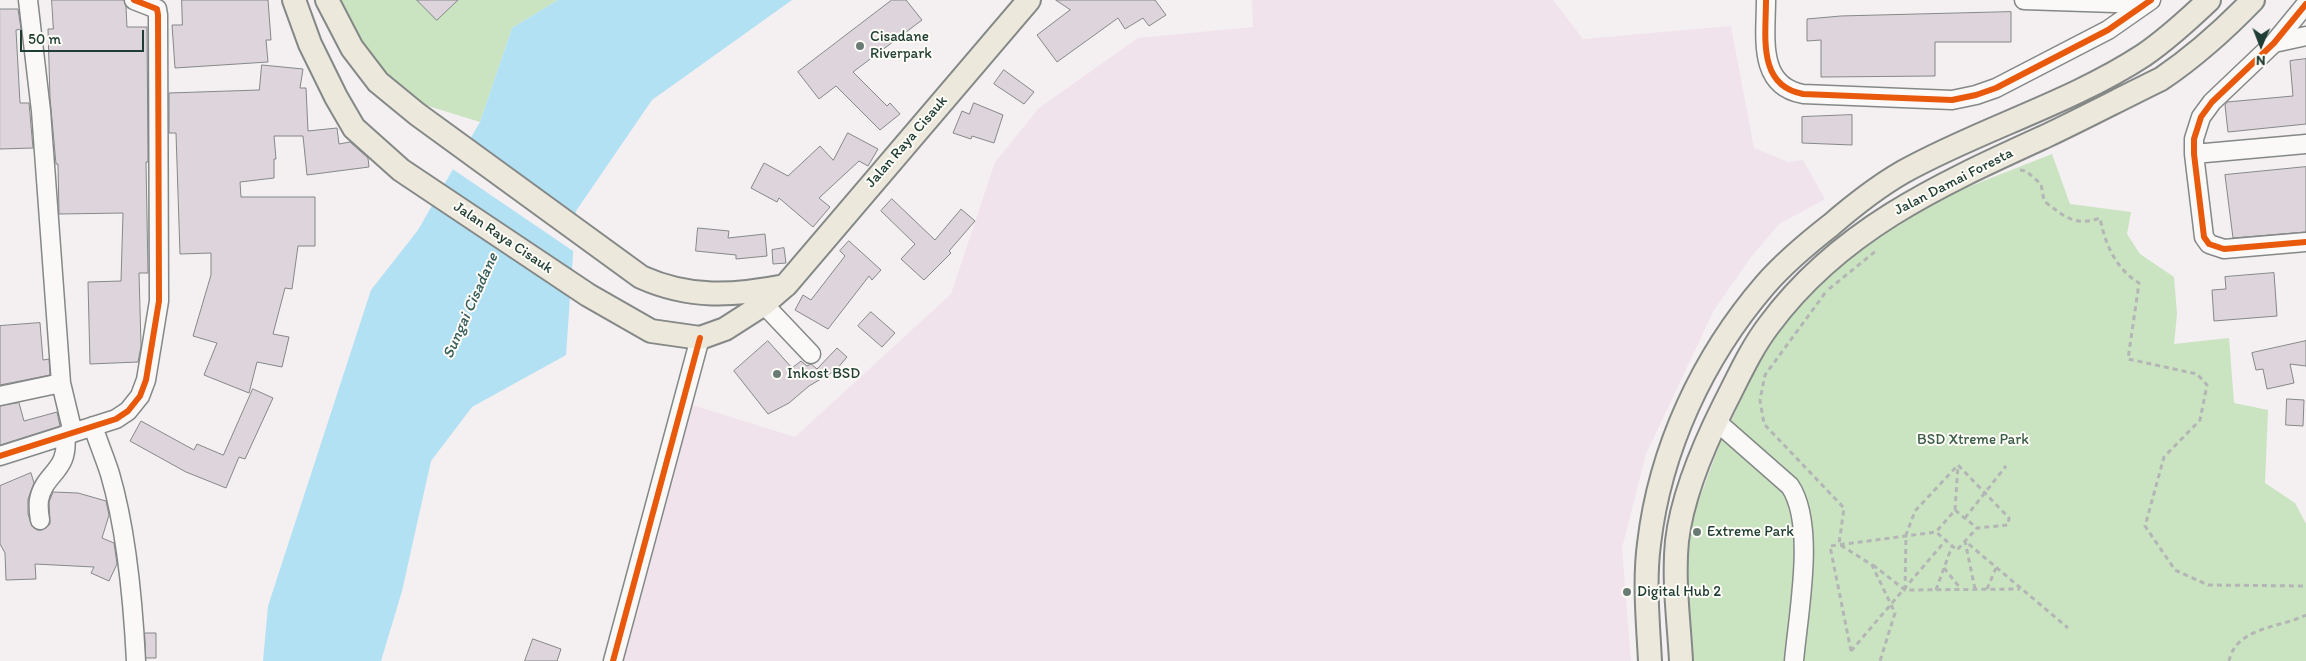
<!DOCTYPE html>
<html>
<head>
<meta charset="utf-8">
<style>
	body { margin:0 }
	#map { position:relative; width:2306px; height:661px; overflow:hidden; background:#f4eff1; font-family:Itim,sans-serif }
	canvas { display:block }
	.north { position:absolute; left:2236px; top:20px; width:50px; height:50px; -webkit-text-stroke:4px #fdfcf7; paint-order:stroke; rotate:181deg; font-size:14px; font-weight:700; line-height:20px; text-align:center; color:#1f3d34 }
	.north::after { content:''; display:block; margin:auto; width:18px; height:22px; background:#1f3d34; clip-path:polygon(50% 0,100% 100%,50% 72%,0 100%) }
	.scale { position:absolute; left:20px; top:30px; width:124px; height:22px; box-sizing:border-box; border:2px solid #1f3d34; border-top:0; padding-left:6px; font-size:15px; line-height:18px; white-space:nowrap; color:#1f3d34; -webkit-text-stroke:4px #fdfcf7; paint-order:stroke }
</style>
</head>
<body>
<div id="map">
<canvas width="2306" height="661"></canvas>
<div class="north">N</div>
<div class="scale">50 m</div>
</div>
<script>
const c = document.querySelector('canvas').getContext('2d');
c.lineJoin = 'round';
function fillPath(path, color) { c.fillStyle = color; c.fill(path, 'evenodd'); }
function trace(path, color, width, dash) { c.strokeStyle = color; c.lineWidth = width; c.lineCap = dash ? 'butt' : 'round'; c.setLineDash(dash || []); c.stroke(path); }
function drawText(font, color, halo, rows, align = 'center') {
  c.font = font + ' Itim,sans-serif'; c.lineWidth = 4; c.setLineDash([]); c.textBaseline = 'middle'; c.strokeStyle = halo; c.fillStyle = color; for (const [text, x, y, turn = 0] of rows) {
    c.save(); c.translate(x, y); c.rotate((+turn || 0) * Math.PI / 180); c.textAlign = isNaN(turn) ? turn : align; if (halo) c.strokeText(text, 0, 0); c.fillText(text, 0, 0); c.restore();
  }
}
fillPath(new Path2D(`
	M1252,0H1553L1583,39L1731,26L1754,148L1788,162L1803,160L1825,199L1779,224L1751,257L1714,310L1646,454L1622,548L1631,661H622L640,584L689,404L795,437L951,294L995,162L1039,108L1138,38L1253,27Z`), '#f1e3ec');
fillPath(new Path2D(`
	M337,0H558L512,28L480,122L409,100L342,21Z
	M2052,154L2070,204L2131,212L2127,234L2140,254L2174,277L2177,314L2174,344L2229,338L2234,403L2268,410L2265,483L2295,503L2306,524V661H1688L1683,616L1690,524L1719,446L1760,360L1813,282L1907,211Z`), '#cae3c1');
fillPath(new Path2D(`
	M558,0H792L652,100L576,211L566,355L472,407L431,461L402,591L381,661H263L268,606L371,290L418,230L480,122L512,28Z`), '#b2e1f4');
fillPath(new Path2D(`
	M468,139L578,215L576,253L451,168Z`), '#f4eff1');
const building = new Path2D(`
	M52,0H124L126,7L127,27H147L148,162H146L148,273H139L141,346L138,362L90,364L88,282L121,281L123,213L59,214L58,164H56L50,98L48,29H53Z
	M182,0H268L271,40H266L268,62L175,68L172,25H182Z
	M417,0H458L437,20Z
	M892,0H906L922,20L853,72L887,106L890,103L900,114L880,130L836,86L819,99L798,72Z
	M1056,0H1155L1166,15L1149,26L1143,18L1125,29L1118,18L1057,62L1037,35L1070,10Z
	M0,9H18L21,29L16,30L20,103H29L33,148L0,149Z
	M2011,12V42H1935V76L1821,77V40L1807,41V19L1841,16Z
	M2306,59V124L2228,132L2225,105L2227,102L2293,96L2290,61Z
	M262,65L303,69L300,88H306L308,131L337,128L339,144L350,142L368,158L369,167L307,175L303,136H274L276,159H274V178L240,182L241,197H315V246H298L292,289L285,288L273,334L289,337L282,367L257,362L249,393L204,375L217,343L193,336L211,275V253L180,254L176,133H169V93L259,90Z
	M1004,70L1034,92L1024,104L994,84Z
	M974,103L1003,115L994,143L972,136L971,139L953,133L962,111L969,114Z
	M1852,115V145L1802,143V117Z
	M848,133L878,149L868,166L859,161L819,198L830,207L813,227L779,198L777,202L751,188L764,163L788,176L820,146L833,160Z
	M2306,167V232L2233,238L2225,175Z
	M892,199L935,240L961,209L975,221L949,251L951,253L924,280L901,259L915,244L881,211Z
	M698,228L729,231L728,238L765,234L767,256L736,259V255L696,251Z
	M849,241L881,270L872,280L869,276L828,329L795,310L803,295L811,300L845,256L840,251Z
	M784,248L786,263L773,264L772,250Z
	M2274,273L2277,316L2214,321L2212,290L2226,289L2225,277Z
	M871,312L895,333L882,347L858,326Z
	M40,323L43,360L49,359L50,375L0,385V326Z
	M768,341L792,368L801,361L807,366L811,364L817,369L837,348L847,357L836,370L809,386L789,403L768,414L734,371Z
	M2306,341V366L2290,364L2294,383L2267,389L2263,369L2256,370L2252,353Z
	M253,389L273,398L245,459L239,457L226,488L186,472L130,441L141,421L194,450L197,444L223,455Z
	M2287,399L2304,400L2303,426L2286,425Z
	M19,403L24,421L57,412L60,426L0,445V406Z
	M31,473L34,483L28,499V514L32,526L37,530H42L50,524L49,502L53,492L78,493L106,501L109,515L102,538L114,543L117,564L109,581L91,573L94,567L35,564L36,579L6,580L5,553L0,544V486Z
	M145,633H156V658H146Z
	M533,639L561,649L557,661H525Z`);
fillPath(building, '#ded4dc');
trace(building, '#848887', 1);
const minor = new Path2D(`
	M28,0L41,111L61,383L73,433
	M1766,0C1766,36 1757,86 1803,94L1952,100L1976,95L1996,88L2108,30L2151,0
	M2024,0L2145,4
	M2306,4L2274,43L2212,102L2201,117L2194,139V154L2204,237L2209,244L2224,249L2306,242
	M2274,43L2306,36
	M2194,154L2306,144
	M756,296L811,354
	M0,396L61,383
	M1716,421L1790,486C1816,525 1798,614 1794,661
	M93,426C98,442 105,458 110,474C127,532 133,601 136,661
	M0,456L116,419L128,411L140,396L146,380L159,301L158,15L157,9L134,0
	M40,520C39,514 38,507 39,500C44,472 70,472 65,435
	M613,661L700,338`);
const major = new Path2D(`
	M294,0L310,44L336,97L354,128L401,170L588,295L651,331L700,338L725,329L764,304L786,285L1029,0
	M327,0L352,48L378,82L417,114L641,277C690,299 733,296 785,286
	M1650,661C1648,622 1644,582 1649,544C1660,449 1703,357 1765,285C1784,263 1808,243 1831,225C1853,206 1877,187 1903,172C1980,129 2069,104 2144,55C2167,39 2189,19 2209,0
	M1681,661C1679,622 1673,580 1677,541C1682,497 1704,445 1724,405C1738,378 1750,350 1769,325C1840,229 1941,184 2046,136C2084,118 2122,98 2161,79C2195,56 2224,30 2253,0`);
trace(minor, '#848887', 21);
trace(major, '#848887', 26);
trace(new Path2D(`
	M2020,170L2026,171L2041,184L2044,201C2064,216 2074,227 2100,218C2105,244 2116,269 2139,283L2128,359L2197,374L2207,385L2200,420L2164,457L2145,526L2175,570L2208,585L2306,586
	M1829,289L1877,250
	M1825,293L1765,375L1760,400L1764,424L1844,508L1839,544L1872,565L1895,613L1880,661
	M1955,510L1958,465
	M1965,518L2006,466
	M1873,565L1905,590L2020,589
	M1944,568L1961,589
	M1975,589L1965,541L2068,628
	M1987,589L1996,568
	M1905,590L1906,535L1915,511L1958,465L2009,518L2008,525L1977,528L1957,550L1936,532L1955,510L1977,528
	M1936,590L1952,546
	M1851,651L1830,546L1936,532
	M1851,651L1946,540
	M2229,661C2236,627 2280,628 2306,615`), '#b3b6b5', 3, [5, 4]);
trace(minor, '#faf9f8', 18);
trace(major, '#ece8dc', 22);
trace(new Path2D(`
	M1766,0C1766,36 1757,86 1803,94L1952,100L1976,95L1996,88L2108,30L2151,0
	M2306,4L2274,43L2212,102L2201,117L2194,139V154L2204,237L2209,244L2224,249L2306,242
	M0,456L116,419L128,411L140,396L146,380L159,301L158,15L157,9L134,0
	M613,661L700,338`), '#e8590c', 6);
for (const [x, y, r, color] of [
	[860,46,5,"#6a7b76"],
	[777,374,5,"#6a7b76"],
	[1697,532,5,"#6a7b76"],
	[1627,592,5,"#6a7b76"]
]) { const dot = new Path2D(); dot.arc(x, y, r, 0, 2 * Math.PI); c.fillStyle = color; c.fill(dot); trace(dot, '#fdfcf7', 2); }
drawText('15px', '#1f3d34', '#fdfcf7', [
	["Cisadane",870,37],
	["Riverpark",870,54],
	["Inkost BSD",787,374],
	["Extreme Park",1707,532],
	["Digital Hub 2",1637,592]
], 'left');
drawText('15px', '#1f3d34', '#fdfcf7', [
	["Jalan Raya Cisauk",907,142,-49],
	["Jalan Damai Foresta",1954,182,-27],
	["Jalan Raya Cisauk",503,238,34]
]);
drawText('15px', '#3a5c48', '#fdfcf7', [
	["BSD Xtreme Park",1973,440]
]);
drawText('italic 16px', '#375d5b', '#fdfcf7', [
	["Sungai Cisadane",471,306,-66]
]);
</script>
</body>
</html>
